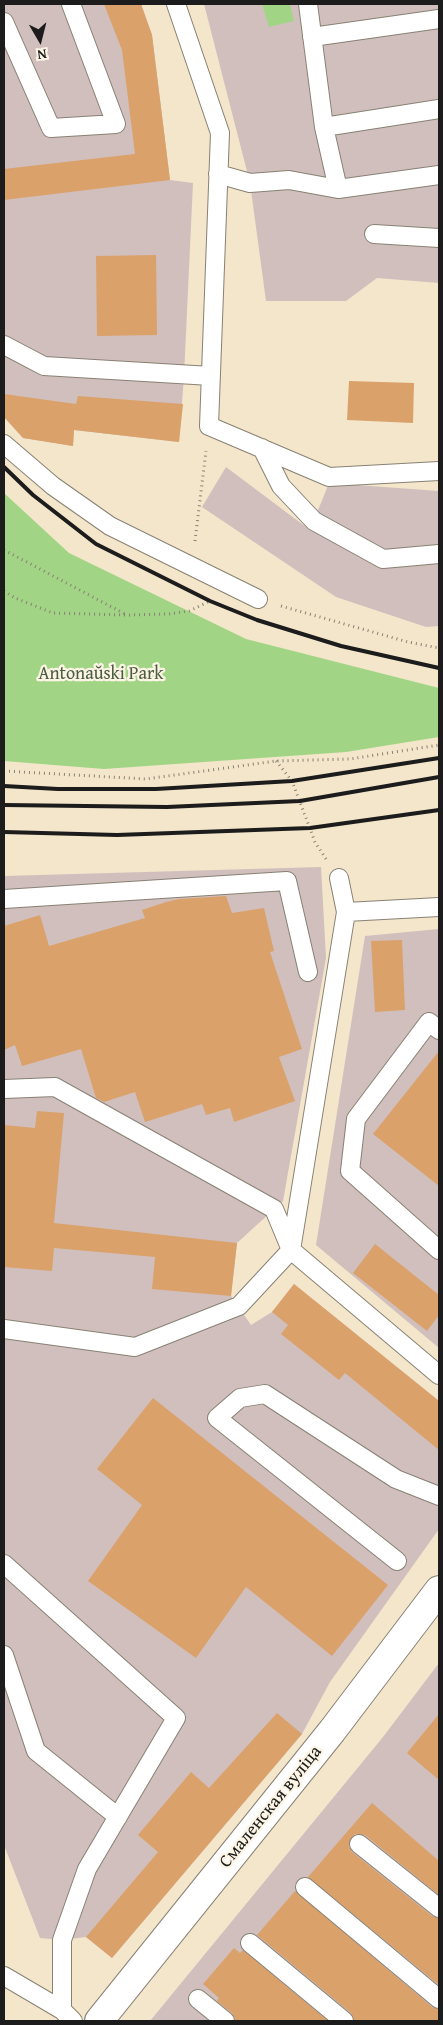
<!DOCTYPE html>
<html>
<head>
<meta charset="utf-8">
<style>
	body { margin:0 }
	#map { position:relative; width:443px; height:2025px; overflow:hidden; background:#f3e6cb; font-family:"Gentium Book Plus",serif }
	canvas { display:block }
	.frame { position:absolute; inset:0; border:5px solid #1c1c1c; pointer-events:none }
	.north { position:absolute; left:15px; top:15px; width:50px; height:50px; -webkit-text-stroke:4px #fcf5e5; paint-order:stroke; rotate:172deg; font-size:14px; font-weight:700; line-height:20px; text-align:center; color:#1c1c1c }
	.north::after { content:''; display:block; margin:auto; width:18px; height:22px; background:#1c1c1c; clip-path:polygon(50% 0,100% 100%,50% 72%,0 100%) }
</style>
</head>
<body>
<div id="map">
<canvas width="443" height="2025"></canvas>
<div class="frame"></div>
<div class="north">N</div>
</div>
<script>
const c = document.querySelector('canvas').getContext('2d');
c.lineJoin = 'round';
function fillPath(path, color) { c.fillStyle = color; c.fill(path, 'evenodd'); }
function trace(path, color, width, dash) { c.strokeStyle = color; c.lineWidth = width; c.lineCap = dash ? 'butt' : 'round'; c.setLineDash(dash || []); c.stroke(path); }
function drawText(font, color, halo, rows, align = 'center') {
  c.font = font + ' "Gentium Book Plus",serif'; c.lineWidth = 4.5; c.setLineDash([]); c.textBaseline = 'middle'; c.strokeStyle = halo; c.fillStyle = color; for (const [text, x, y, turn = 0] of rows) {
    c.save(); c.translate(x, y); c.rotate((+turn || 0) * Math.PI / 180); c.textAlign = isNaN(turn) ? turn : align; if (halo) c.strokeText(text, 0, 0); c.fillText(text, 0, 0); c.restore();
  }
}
fillPath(new Path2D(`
	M4,4H141L152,35L170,180L193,183L184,376L179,442L74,430L73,446L23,438L4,417Z
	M204,4H439V283L377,278L346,301H266L250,183Z
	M226,467L310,530L329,483L439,491V626L426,627L336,597L202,507Z
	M321,867L326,958L283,1201L237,1243L231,1296L251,1325L272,1312L294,1284L439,1401V1529L330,1682L302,1734L112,1958L86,1937L62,1940L40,1938L4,1845V876Z
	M439,929V1348L316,1245L365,936Z
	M439,1663V2021H150L383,1737Z`), '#d1bfbd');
fillPath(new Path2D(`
	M262,4H290L294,21L269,27Z
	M4,493L69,553L246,639L439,688V737L346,752L104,769L4,761Z`), '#a1d585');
fillPath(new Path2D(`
	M104,4H141L152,35L170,180L4,200V169L135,154L122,50Z
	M156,255L157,335L97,336L96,256Z
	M349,381L414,383L413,423L347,420Z
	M4,394L76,404L78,396L183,404L179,442L74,430L73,446L23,438L4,417Z
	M226,896L232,913L264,908L274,951L270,952L302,1049L279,1057L295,1101L234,1122L230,1108L206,1115L202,1104L145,1122L135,1092L104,1102L96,1098L81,1049L22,1066L15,1045L4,1050V926L40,915L49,946L145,918L142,910L166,902L179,899Z
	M402,940L405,1010L375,1012L371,941Z
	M439,1051V1186L373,1134Z
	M37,1111L64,1113L54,1223L237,1243L231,1296L152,1289L155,1257L54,1248L52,1271L4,1267V1125L35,1128Z
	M375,1244L439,1295V1315L427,1331L353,1273Z
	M294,1284L439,1401V1450L345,1373L339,1380L281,1334L288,1325L272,1312Z
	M153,1398L388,1585L332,1656L246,1587L196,1658L88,1581L142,1505L97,1469Z
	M277,1713L302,1734L112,1958L86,1937L158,1852L138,1835L191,1772L209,1788Z
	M439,1714V1780L407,1753Z
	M372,1803L439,1861V1895L365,1835L355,1834L349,1842V1847L352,1852L432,1916L439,1918V1985L308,1877Z
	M295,1891L432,2007L439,2009V2021H354L351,2013L257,1935Z
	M234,1948L240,1953L243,1950L328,2021H235L232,2013L217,2001L219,1998L203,1984Z`), '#dba16a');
const service = new Path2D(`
	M176,4L220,133L209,426L329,477L439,471
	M4,22L51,128L116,124L71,4
	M312,37L439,19
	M324,127L439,109
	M218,174L250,183L289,180L338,189L324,127L308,4
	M338,189L439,175
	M374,234L439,238
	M4,345L44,366L211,376
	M4,444L53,486L110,526L258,599
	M262,448L281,486L314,521L383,559L439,554
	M4,899L287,881L308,972
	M346,912L439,907
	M439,1030L429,1022L356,1119L350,1171L439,1250
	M4,1089L55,1087L274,1209L291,1250L439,1375
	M4,1329L135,1347L239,1306L291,1250L346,912L339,878
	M397,1561L217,1418L240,1398L265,1394L396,1479L439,1496
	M4,1564L176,1718L87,1869L62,1940V2010L73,2021
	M4,1655L36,1751L118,1817
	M359,1844L439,1908
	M305,1887L439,1999
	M250,1943L344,2021
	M4,1976L62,2010
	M198,1999L225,2021`);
const minor = new Path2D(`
	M99,2021L332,1731L439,1590`);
trace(service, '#888174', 20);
trace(minor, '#888174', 30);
trace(new Path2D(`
	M195,541L206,451
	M4,550L125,614
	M4,591L15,598L53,613L127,615L169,614L189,611L208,602
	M281,606L408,642L439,648
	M276,761L292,781L315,842L326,859
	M4,771L146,779L276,761L350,759L439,745`), '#888174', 3, [1, 4]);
trace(service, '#fff', 18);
trace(minor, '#fff', 28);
trace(new Path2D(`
	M4,467L33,495L96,544L210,601L257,620L341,646L439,668
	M4,786L58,789H156L292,781L439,758
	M4,805L167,807L300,801L439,777
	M4,832L117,835L310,828L439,810`), '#1c1c1c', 4);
drawText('18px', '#4b5d41', '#fcf5e5', [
	["Antonaŭski Park",101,674]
]);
drawText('18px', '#1c1c1c', '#fcf5e5', [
	["Смаленская вуліца",271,1807,-51]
]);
</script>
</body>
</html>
